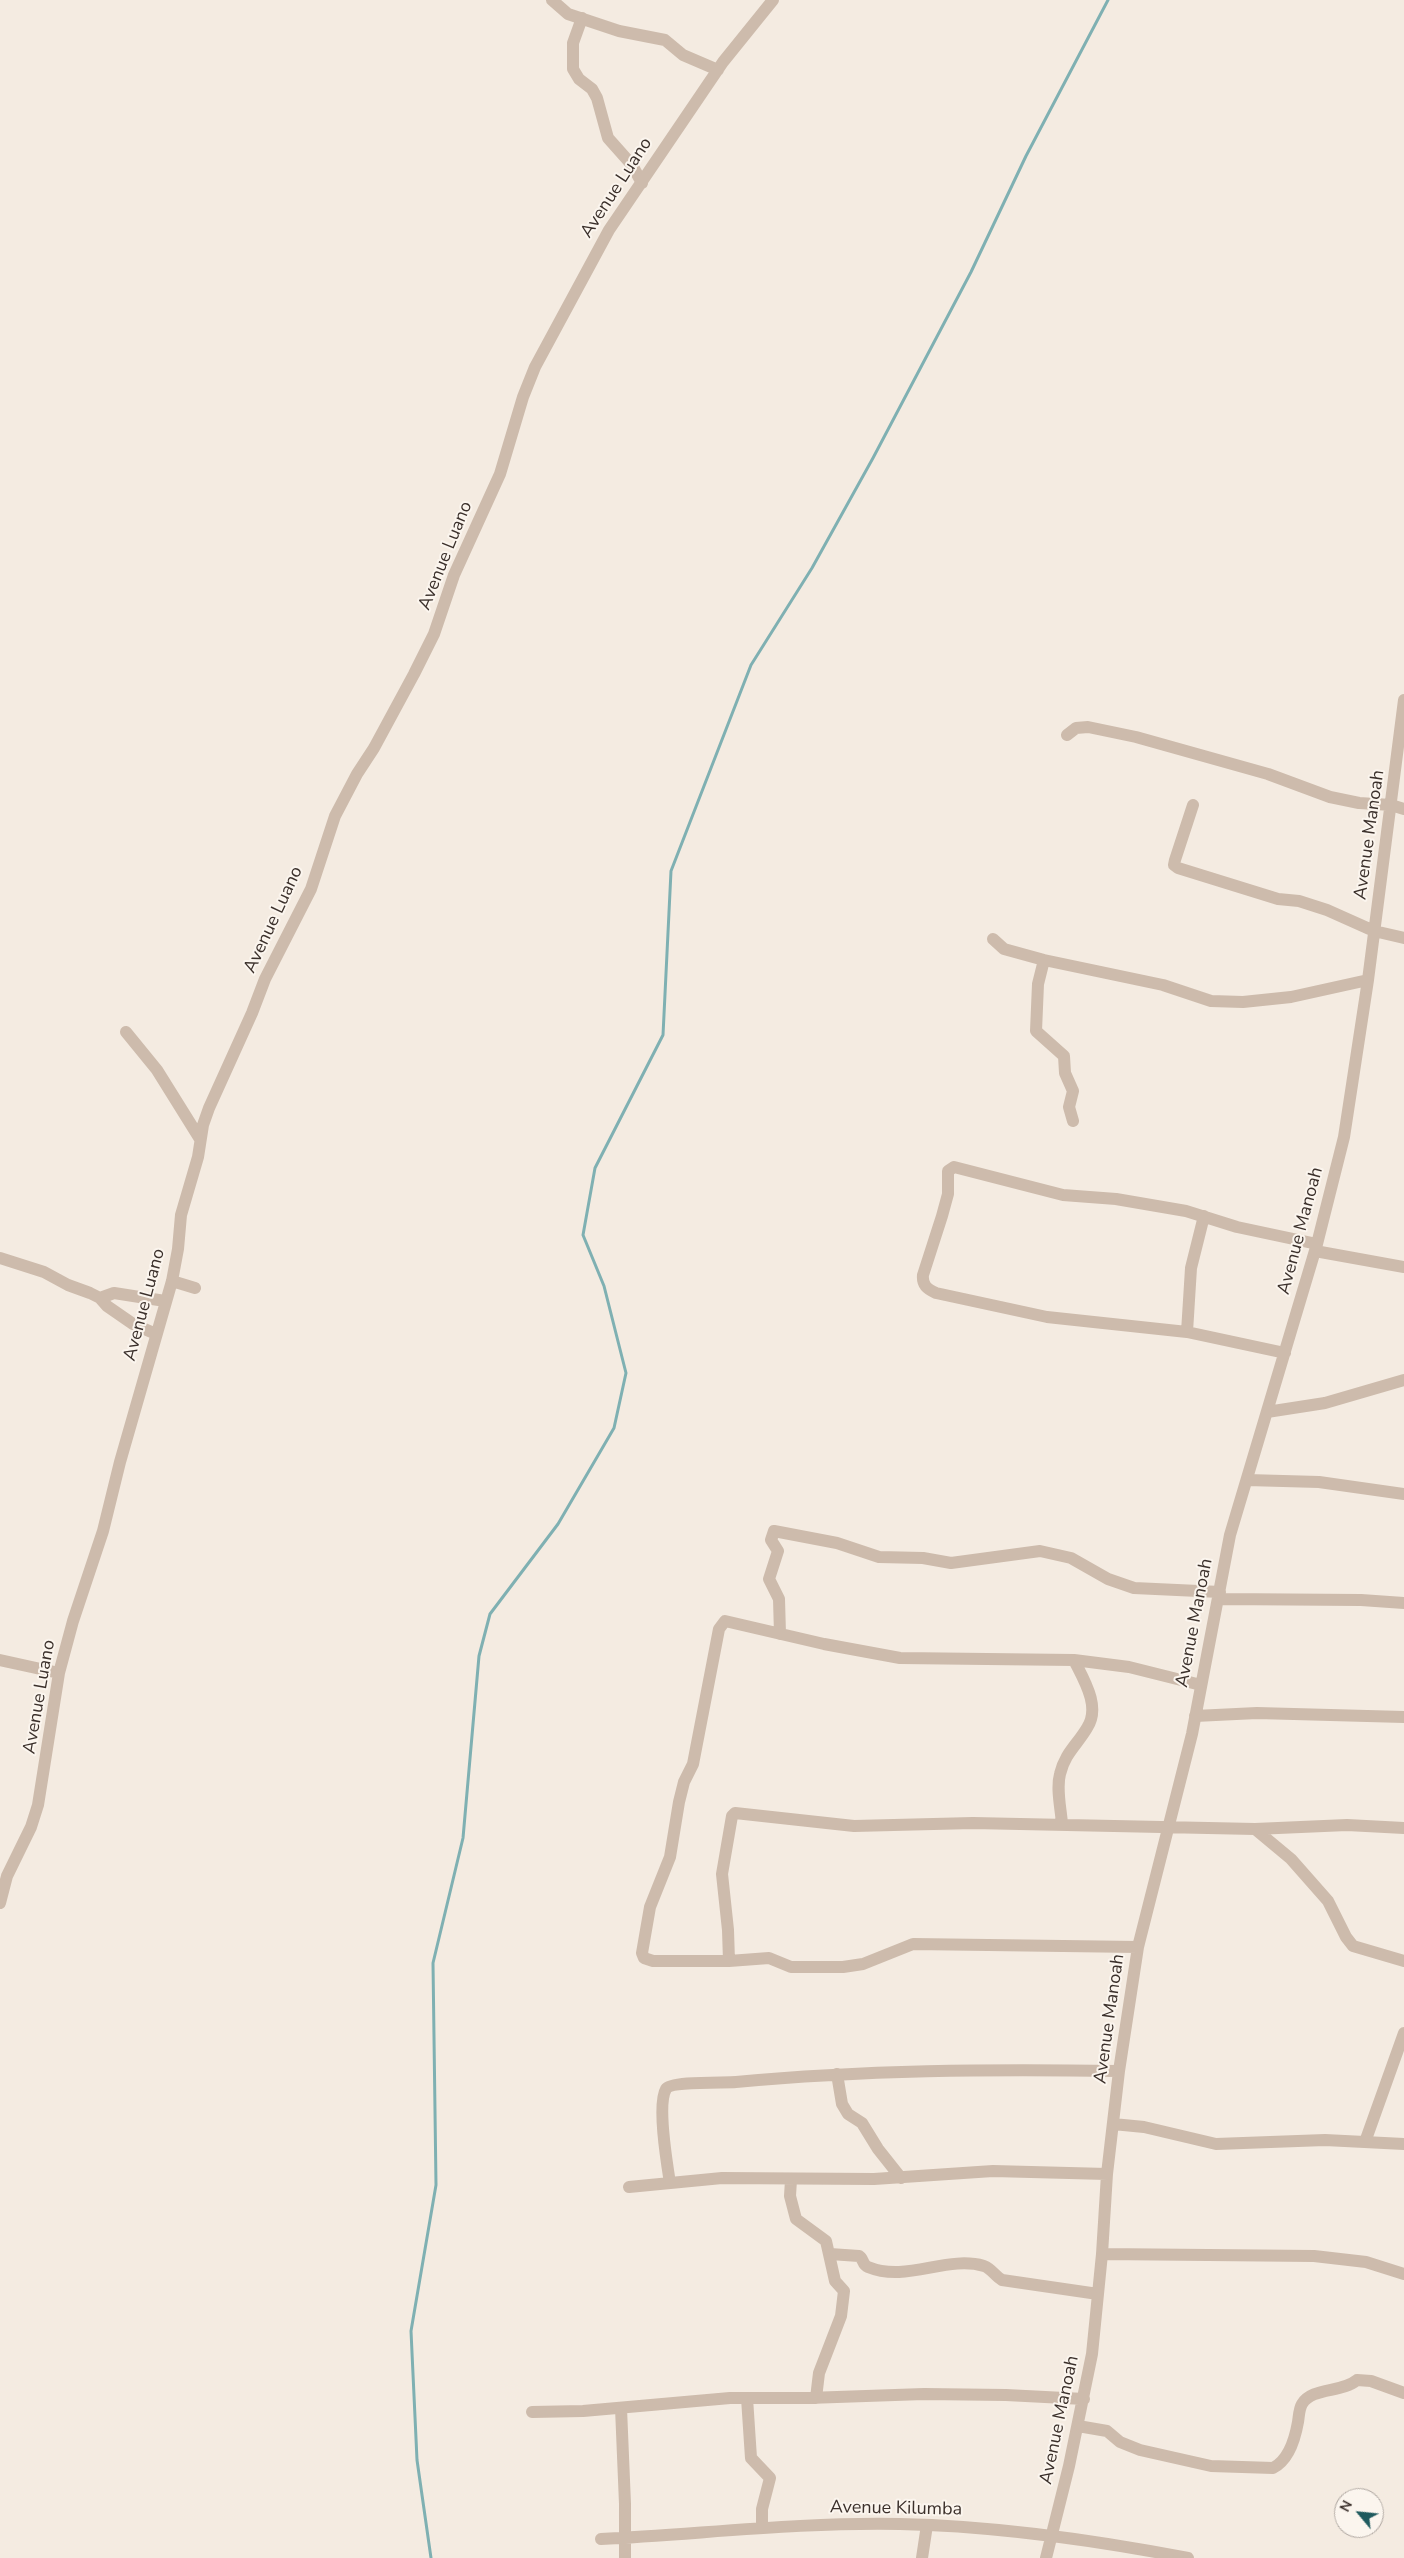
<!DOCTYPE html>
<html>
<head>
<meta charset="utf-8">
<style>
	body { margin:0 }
	#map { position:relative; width:1404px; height:2558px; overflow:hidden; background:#f4ebe1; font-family:"Nunito Sans",sans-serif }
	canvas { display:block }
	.north { position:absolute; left:1334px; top:2488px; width:50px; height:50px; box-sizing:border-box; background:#fbf5ee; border:1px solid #aea6a0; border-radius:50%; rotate:298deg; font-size:14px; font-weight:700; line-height:20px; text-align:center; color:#3b302b }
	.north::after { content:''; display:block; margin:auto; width:18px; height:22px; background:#1f5a5e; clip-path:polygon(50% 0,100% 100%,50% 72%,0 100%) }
</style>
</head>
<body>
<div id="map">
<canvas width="1404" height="2558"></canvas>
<div class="north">N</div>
</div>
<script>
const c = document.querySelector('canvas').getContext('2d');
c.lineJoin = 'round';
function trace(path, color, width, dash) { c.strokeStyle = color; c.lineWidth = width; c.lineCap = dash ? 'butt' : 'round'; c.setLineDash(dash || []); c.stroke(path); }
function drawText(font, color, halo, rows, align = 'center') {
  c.font = font + ' "Nunito Sans",sans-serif'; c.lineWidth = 4; c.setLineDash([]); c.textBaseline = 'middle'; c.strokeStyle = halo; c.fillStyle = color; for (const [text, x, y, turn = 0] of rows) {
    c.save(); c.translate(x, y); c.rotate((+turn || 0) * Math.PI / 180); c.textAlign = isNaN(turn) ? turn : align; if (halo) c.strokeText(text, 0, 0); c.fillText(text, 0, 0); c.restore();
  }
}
trace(new Path2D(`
	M431,2558L417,2460L411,2331L436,2185L433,1963L463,1838L479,1656L490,1614L558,1524L614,1428L626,1373L604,1286L583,1235L595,1168L663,1035L671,871L751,665L812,568L873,458L971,272L1026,156L1108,0`), '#7fb0b2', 3);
trace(new Path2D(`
	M552,0L568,14L619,31L665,40L683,55L718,70
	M582,18L573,43V69L579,79L592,89L597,98L608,138L632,165L642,183
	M1067,735L1076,728L1088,727L1136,737L1268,774L1330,797L1359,803L1391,805L1404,809
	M1193,805L1175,860L1174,865L1178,868L1278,899L1299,901L1327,910L1374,931L1404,938
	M993,939L1004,949L1044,960L1163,985L1211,1001L1243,1002L1291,997L1368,980
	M1044,960L1038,984L1036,1031L1064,1056L1065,1073L1073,1091L1069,1107L1073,1121
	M126,1032L157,1070L200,1139
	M1315,1251L1404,1267
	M0,1258L44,1272L68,1285L90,1293L100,1298L107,1306L133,1324L156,1334
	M172,1281L195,1288
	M100,1298L114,1293L165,1301
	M1187,1332L1191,1268L1204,1216
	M1285,1353L1187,1332L1047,1317L936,1293C927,1289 922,1285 923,1275L942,1216L948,1194V1171L954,1167L1063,1195L1116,1199L1186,1211L1237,1227L1317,1244
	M1267,1412L1325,1403L1404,1380
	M1247,1480L1319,1482L1404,1494
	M1219,1599L1361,1600L1404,1603
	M780,1634L779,1599L769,1579L778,1551L771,1540L774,1531L837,1543L879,1557L923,1558L951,1563L1040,1551L1071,1558L1108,1579L1134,1588L1220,1592
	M0,1660L59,1673
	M1195,1716L1257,1713L1404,1717
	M1062,1824C1061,1809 1056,1789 1060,1774C1065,1753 1077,1745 1087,1728C1101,1707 1084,1680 1074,1660
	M1255,1829L1291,1859L1328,1901L1346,1937L1353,1946L1404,1961
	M0,1903L7,1876L31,1827L38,1805L59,1673L73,1621L103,1531L120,1462L172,1281L178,1249L181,1215L198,1157L203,1125L209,1108L252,1013L265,979L311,889L335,816L357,774L374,748L414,674L434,634L454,575L500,474L523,397L535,367L609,230L723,62L773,0
	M1138,1947L913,1944L863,1964L843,1967H791L769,1958L729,1961H653L644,1958L642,1953L650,1907L670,1857L679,1802L684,1782L693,1764L719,1629L725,1621L824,1644L900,1658L1074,1660L1129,1667L1201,1685
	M729,1961L728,1930L722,1874L732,1816L735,1813L854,1826L973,1823L1255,1829L1347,1825L1404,1828
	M837,2074L842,2104L848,2114L862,2123L878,2149L901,2178
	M1113,2124L1144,2127L1216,2144L1325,2140L1404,2144
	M1365,2142L1404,2033
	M791,2180L790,2196L796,2219L826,2241L835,2281L844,2291L841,2316L819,2373L816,2398
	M670,2183C667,2164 657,2104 666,2089C671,2081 724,2083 736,2082C864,2070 990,2069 1119,2071
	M629,2187L722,2178L874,2179L993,2171L1107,2174
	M830,2254L859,2256C864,2259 862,2265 868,2267C907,2283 946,2255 984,2266C992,2269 995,2276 1002,2280L1098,2294
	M1102,2254L1314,2256L1366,2262L1404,2274
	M747,2398L751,2458L770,2478L762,2509V2528
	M621,2408L625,2504V2558
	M532,2412L583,2411L730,2398H808L924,2394L1006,2395L1084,2399
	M1078,2426L1107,2431L1120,2442L1140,2450L1211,2466L1273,2468C1289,2460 1295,2439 1298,2422C1299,2416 1299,2409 1302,2404C1312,2387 1342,2393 1357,2380L1371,2381L1404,2393
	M601,2539C701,2534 800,2522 900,2524C996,2526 1094,2540 1188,2558
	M922,2558L927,2525
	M1046,2558L1069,2466L1092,2354L1102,2254L1107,2174L1119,2071L1138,1947L1192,1734L1230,1535L1317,1244L1344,1137L1368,980L1404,700`), '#cdbbac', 12);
drawText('18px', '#3b302b', '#fbf5ee', [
	["Avenue Luano",617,188,-57],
	["Avenue Luano",446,556,-68],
	["Avenue Manoah",1370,835,-82],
	["Avenue Luano",274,920,-65],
	["Avenue Manoah",1301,1231,-75],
	["Avenue Luano",145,1305,-75],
	["Avenue Manoah",1195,1623,-79],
	["Avenue Luano",40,1697,-80],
	["Avenue Manoah",1110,2019,-82],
	["Avenue Manoah",1060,2420,-78],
	["Avenue Kilumba",896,2509,1]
]);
</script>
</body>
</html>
